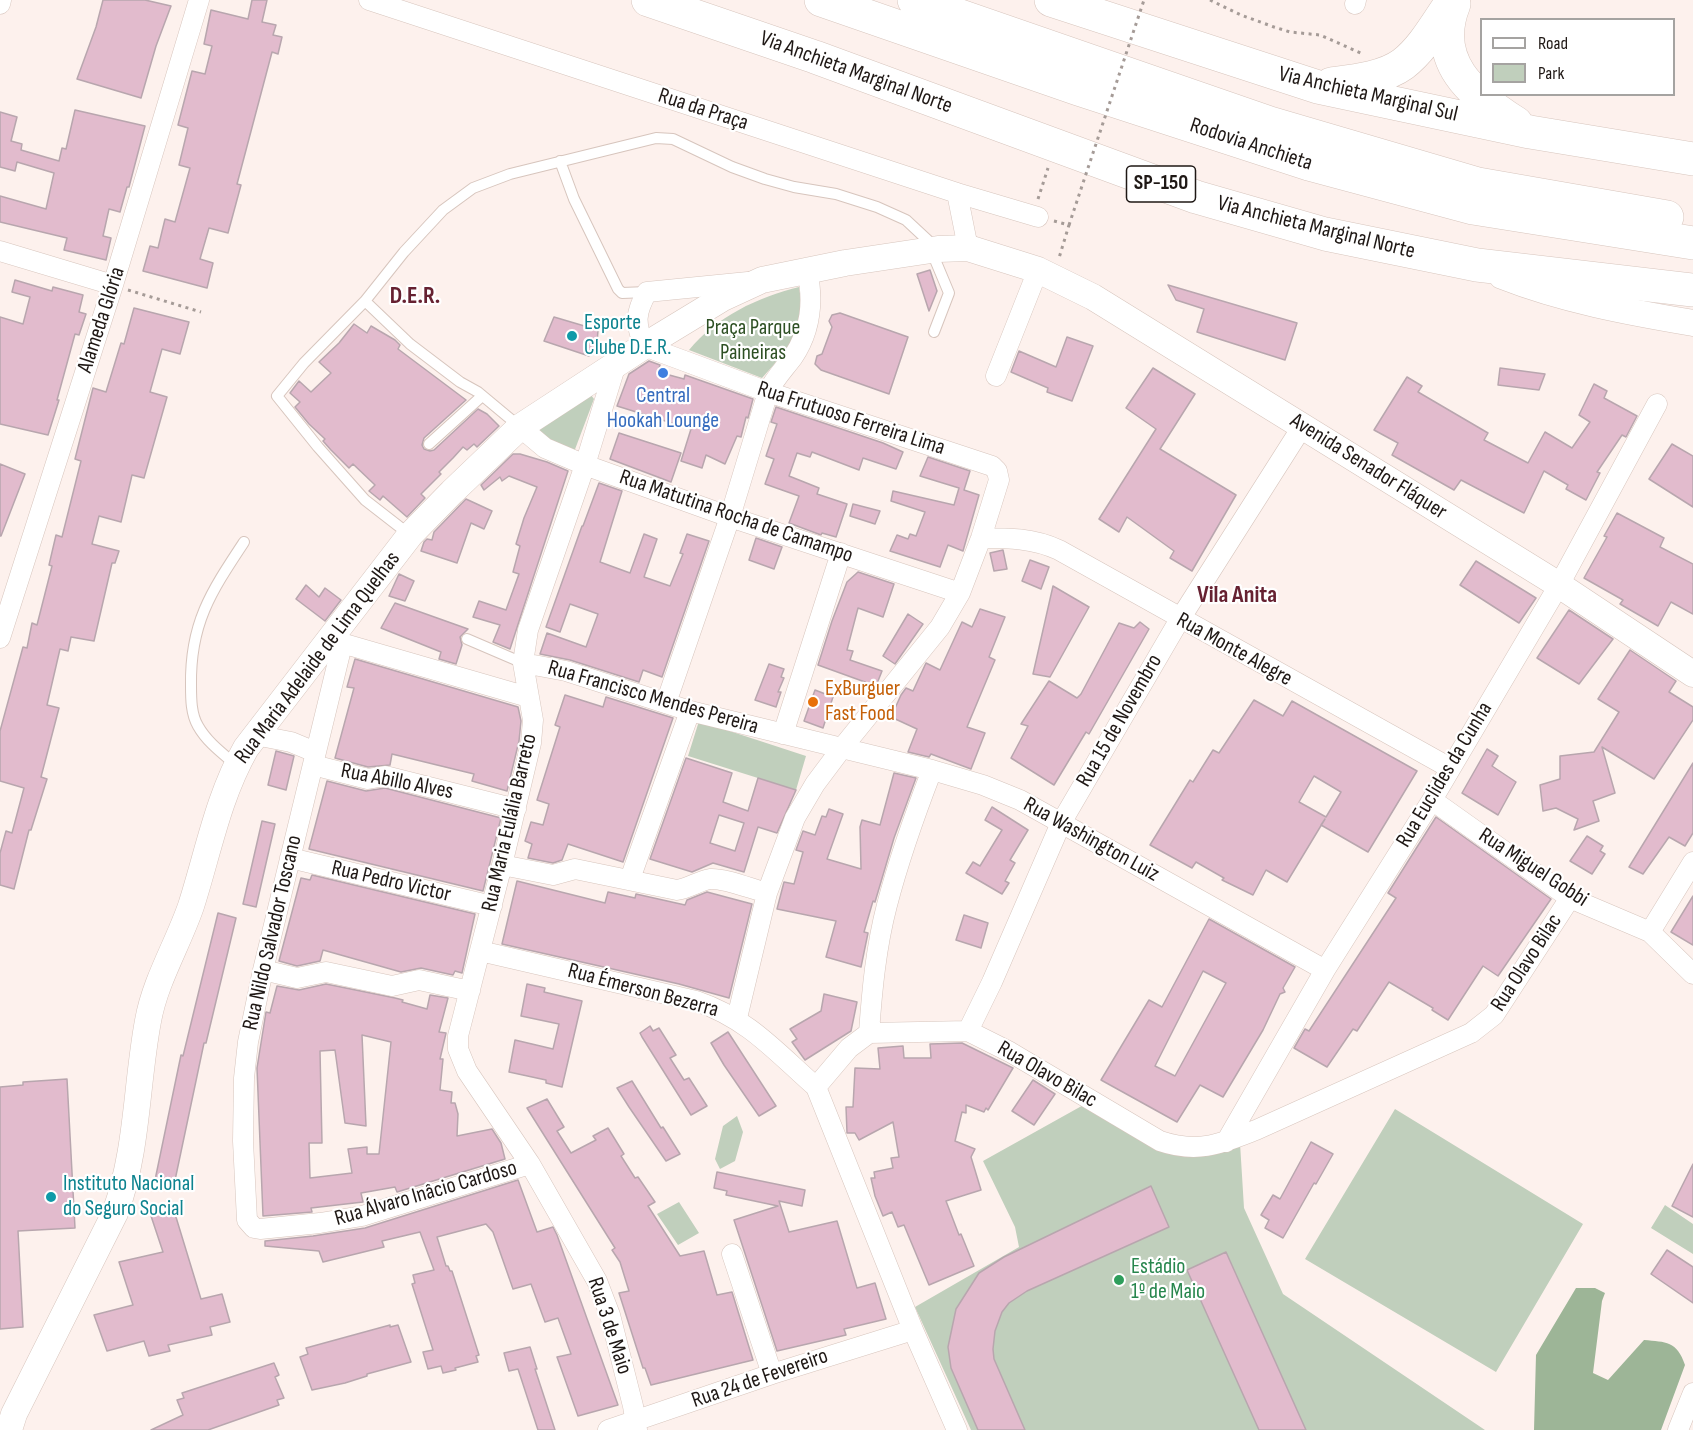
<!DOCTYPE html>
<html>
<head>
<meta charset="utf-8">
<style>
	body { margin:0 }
	#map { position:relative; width:1693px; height:1430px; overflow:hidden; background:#fdf1ed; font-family:"Sofia Sans Condensed",sans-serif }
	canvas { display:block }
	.legend { position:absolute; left:1480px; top:18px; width:195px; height:78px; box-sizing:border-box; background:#fff; border:2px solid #a5a3a1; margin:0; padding:8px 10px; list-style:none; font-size:18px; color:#1f1815 }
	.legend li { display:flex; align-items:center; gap:12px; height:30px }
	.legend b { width:30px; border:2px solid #a5a3a1 }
</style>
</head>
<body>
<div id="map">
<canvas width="1693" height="1430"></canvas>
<ul class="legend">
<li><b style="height:8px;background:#fff"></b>Road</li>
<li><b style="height:16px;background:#c0cfbc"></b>Park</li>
</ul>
</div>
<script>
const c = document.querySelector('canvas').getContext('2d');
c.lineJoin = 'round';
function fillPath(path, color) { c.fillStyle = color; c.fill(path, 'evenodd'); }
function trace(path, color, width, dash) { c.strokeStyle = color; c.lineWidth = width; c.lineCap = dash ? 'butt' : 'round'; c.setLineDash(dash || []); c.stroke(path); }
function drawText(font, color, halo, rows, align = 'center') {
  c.font = font + ' "Sofia Sans Condensed",sans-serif'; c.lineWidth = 4.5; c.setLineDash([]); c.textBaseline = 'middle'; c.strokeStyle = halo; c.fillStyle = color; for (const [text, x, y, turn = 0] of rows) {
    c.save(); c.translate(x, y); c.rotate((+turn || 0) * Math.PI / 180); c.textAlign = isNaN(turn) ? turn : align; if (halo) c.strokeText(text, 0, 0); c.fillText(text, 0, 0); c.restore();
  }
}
fillPath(new Path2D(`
	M799,287C800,294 802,302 801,310C800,337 779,359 762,378L689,350C716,317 758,297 799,287Z
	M588,391L594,399L574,452L530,431Z
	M699,721L806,756L796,790L688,756Z
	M1087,1103L1136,1134L1240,1143L1244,1208L1283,1294L1485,1430H971L915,1307L1019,1247L1015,1227L983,1161Z
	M1395,1109L1583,1224L1496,1372L1305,1259Z
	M737,1116L743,1132L735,1161L720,1169L715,1159L723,1126Z
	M679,1202L699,1233L678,1245L657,1214Z
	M1665,1205L1693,1224V1254L1651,1228Z`), '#c0cfbc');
fillPath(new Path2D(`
	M1576,1288H1595L1605,1293L1602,1301L1593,1373L1608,1380L1644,1340C1666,1342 1677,1341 1685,1365L1661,1430H1534L1536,1355Z`), '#9db597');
const building = new Path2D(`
	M103,0H145L171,6L156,46L141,98L77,79L96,27Z
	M252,0H267L262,22L276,25L273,35L282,37L278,54L272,52L237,184L241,185L228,233L209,228L200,259L213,263L207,288L143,271L150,246L158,248L165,219L175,222L190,168L179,165L188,128L178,125L192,71L205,74L212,46L204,44L211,10L248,19Z
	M75,110L145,126L129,187H127L120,212L109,209L103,236L111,238L106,260L64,250L67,238L0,222V196L46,209L54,173L17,162L15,171L0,167V112L17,117L11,141L22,144L21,150L59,161L62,148L66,149Z
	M930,270L937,291L929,311L917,274Z
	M15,280L52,291L53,287L83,295L79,312L86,314L79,335L75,334L57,400H59L48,435L0,424V317L23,324L30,297L12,292Z
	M1168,285L1297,323L1285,360L1197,332L1204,309L1176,300Z
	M134,308L189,322L180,354L162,349L150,392L167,397L144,478L132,475L121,522L99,516L92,544L119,551L115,563H112L94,641L71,637L68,651L60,649L47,705L59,708L41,777L47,779L31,830H29L14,889L0,885V853L6,831L12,833L24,788L0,781V731L23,647L27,648L32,623L37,625L52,566L49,565L56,535L62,537L81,461L75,459L93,388L106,392L121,343L124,344Z
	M840,313L908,337L889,394L821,370L815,364L817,356L822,354L832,327L829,321L832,315Z
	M554,317L598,330L597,344L589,356L544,341Z
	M354,324L367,333L371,326L395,340L400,345L398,349L466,400L424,438L422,445L424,449L430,451L434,450L478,409L487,414L499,426L477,447L474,444L467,450L463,447L453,458L439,472L441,474L421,494L425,498L407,517L383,496L380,500L369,491L375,485L353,464L349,468L331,450L323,441L325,439L309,424L295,407L300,402L290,393L299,381L311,392L331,373L319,362L339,343Z
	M1067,337L1093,346L1072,401L1047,392L1048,388L1011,372L1019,351L1056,367Z
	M649,361L660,365L658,372L684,379L685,375L753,399L748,418L746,417L741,437L737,436L725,464L706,455L702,468L681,461L691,429L617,406L629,374Z
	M1153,368L1195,394L1160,449L1236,495L1192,571L1170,558L1174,551L1127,517L1119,532L1099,519L1156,429L1126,408Z
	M1500,368L1545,374L1539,390L1498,385Z
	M1407,377L1422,386L1418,392L1488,433L1484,440L1528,463L1545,432L1572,448L1590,422L1579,415L1594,384L1607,391L1604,398L1637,416L1626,437L1622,435L1597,472L1600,473L1586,500L1566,489L1568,485L1544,471L1524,513L1461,480L1454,490L1392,455L1398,443L1374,430Z
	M776,407L883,443L903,452L896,469L863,458L859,470L812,452L810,457L797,453L789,476L819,488L817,494L847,504L836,537L822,533L821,535L789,523L799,496L765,484L774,459L766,456L777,424L771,422Z
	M619,433L681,453L671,482L610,459Z
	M1672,444L1693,456V507L1649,479Z
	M513,454H520L547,462L568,471L510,649L493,642L500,625L473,617L479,601L506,610L519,574L513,572L520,546L516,544L524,518L537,487L509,476L502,481L500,477L484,490L481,485Z
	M928,457L970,471L964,490L979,495L963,551L948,545L940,567L890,551L897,535L908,539L910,534L916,536L925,512L891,501L893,491L954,505L959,488L920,476Z
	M0,464L25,474L1,536H0Z
	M599,483L622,491L600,562L630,573L644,534L657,539L644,577L670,586L683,554L680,553L687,534L709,541L662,677L643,670L639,682L570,660L540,654L547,633L586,647L598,614L570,604L560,632L546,627L582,526H583Z
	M466,499L492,511L484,529L471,523L457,563L421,551L424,542L427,539L432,540L434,532Z
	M853,504L880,511L875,524L850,516Z
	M1617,513L1664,538L1660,547L1693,564V614L1671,602L1658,626L1620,604L1623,600L1584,578L1607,537L1604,536Z
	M756,538L782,547L774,569L749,560Z
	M1003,550L1007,569L994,571L990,553Z
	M1030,560L1049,567L1041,589L1022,581Z
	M1476,561L1536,598L1519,623L1460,585Z
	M858,572L894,584L883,617L858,608L847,650L853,651L850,660L882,671L876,686L818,665L832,621L847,582Z
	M399,574L414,581L405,601L389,596Z
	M306,585L319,597L325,588L341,600L325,621L296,599Z
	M1053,586L1089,607L1050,677L1033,674Z
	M395,603L468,629L460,637L462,645L456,664L439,659L441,652L381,628Z
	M980,609L1005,617L989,657L995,660L967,727L985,733L971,769L931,754L929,757L908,752L917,729L891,717L901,695L906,688L913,691L926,663L940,670L962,622L972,627Z
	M1569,610L1613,639L1579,684L1537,658Z
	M908,614L923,624L895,664L883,656Z
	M1140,622L1149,629L1089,734L1086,732L1054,785L1011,758L1028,726L1021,724L1049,681L1077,698L1081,694L1119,623L1134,628Z
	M1630,650L1676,681L1669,692L1693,707V720L1654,779L1602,747L1615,793L1593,801L1599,821L1574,830L1578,819L1556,808L1543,811L1540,785L1560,779V756L1594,752L1619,712L1598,699Z
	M355,659L518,707L521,721L519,741L507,791L472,781L474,774L392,754L390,765L368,767L335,758L354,688L347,687Z
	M769,664L784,669L781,677L784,678L778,692H781L776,707L755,700Z
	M815,690L833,697L823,728L804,721Z
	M565,695L603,707L606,697L673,718L623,862L568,844L562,860L553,863L528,858L532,844L525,841L531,822L543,825L549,804L537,800L560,727L555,725Z
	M1254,700L1283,716L1292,701L1417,771L1368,852L1321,825L1325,819L1287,882L1266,870L1253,895L1222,880L1224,878L1196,862L1192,868L1150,845L1190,780L1193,782L1213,750L1219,753ZM1314,776L1341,792L1326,817L1299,802Z
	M1487,749L1498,756L1492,766L1516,782L1498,815L1462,793Z
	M276,751L294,756L286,790L268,785Z
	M686,758L732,773L723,802L748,811L758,778L796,790L777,833L758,827L744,872L713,863L692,872L650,859ZM719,815L744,823L735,851L710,843Z
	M1693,763V833L1685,846L1669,837L1643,874L1629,867Z
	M894,773L916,778L894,838L875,902L873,901L864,932L868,933L861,967L826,957L836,921L777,909L784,882L794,884L803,852L796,850L803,831L815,835L822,816L826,817L829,809L843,814L827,859L861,869L860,827L862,820L880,825Z
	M327,781L366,791L385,788L501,818L483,891L309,849Z
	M992,807L1028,830L1010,860L1015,863L1005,881L1009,883L1002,894L966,873L973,862L980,866L1002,830L985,820Z
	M1436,817L1551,899L1498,976L1483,966L1448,1020L1432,1010L1433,1008L1389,982L1357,1031L1353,1029L1327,1067L1294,1048L1305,1029L1309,1031L1396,898L1388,893Z
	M262,821L275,824L256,907L243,904Z
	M1587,836L1603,846L1600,851L1605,854L1592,874L1570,861Z
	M312,875L475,914L462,973L455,971L453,975L421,968L401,972L323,950L320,961L297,966L279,961L301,878L310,880Z
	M517,881L605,903L608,892L635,898L636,894L685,905L687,900L707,892L752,904L729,998L679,984L502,944Z
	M1693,896V945L1671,932Z
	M218,913L236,918L206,1043H204L174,1185L155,1180L181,1055L183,1056Z
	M964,915L988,923L981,948L956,940Z
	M1209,919L1295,967L1283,988L1285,992L1280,994L1263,1030L1223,1097L1200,1085L1177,1122L1101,1080L1149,1000L1162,1007ZM1203,971L1226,983L1175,1076L1155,1066Z
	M326,984L395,998L403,1000L402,1002L427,1009L430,995L448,998L439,1032L446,1033L440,1059H443L440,1090L452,1092L451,1103H455L458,1114L457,1136L492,1129L501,1143L505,1159L397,1192L395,1187L361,1193L363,1202L311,1208L312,1212L263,1216L257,1068L266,1012L270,1013L277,986L299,990ZM362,1035L391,1042L379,1154H367V1147L348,1149L352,1173L310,1178L309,1143H322L320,1051L335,1050L345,1123L366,1126Z
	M527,984L545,988L544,992L582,1001L562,1087L546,1083V1080L509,1072L515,1040L553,1049L559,1024L521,1016Z
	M824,994L857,1002L851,1031L805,1060L792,1042L797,1039L790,1029L821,1011Z
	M650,1026L653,1031L659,1028L676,1055L670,1058L684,1080L689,1078L707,1106L691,1115L642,1037L640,1033Z
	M728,1032L776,1106L759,1116L724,1065L711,1043Z
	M962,1043L1013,1068L988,1110L986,1108L984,1112L966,1105V1113L962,1112L955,1141L975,1149L971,1157L981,1190L946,1201L959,1235L961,1234L974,1266L929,1285L904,1225L898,1227L892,1212L883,1216L875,1196L871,1178H875L874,1172L893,1168L891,1158L899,1157L893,1122L859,1140L855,1133H847L846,1107H853L855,1068L880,1069L878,1048L903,1046L904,1058H931L930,1044Z
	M67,1079L75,1228L18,1231L23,1327L0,1329V1087L23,1085V1082Z
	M1033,1080L1055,1094L1034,1125L1012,1111Z
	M632,1081L661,1128L663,1127L680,1154L666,1161L629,1107L617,1088Z
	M547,1099L564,1127L557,1131L571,1153L596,1140L593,1136L608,1128L624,1154L621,1156L635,1178L638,1177L655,1202L648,1206L680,1256L704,1251L717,1295L732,1292L753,1360L651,1385L645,1368H643L619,1293L629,1291L620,1262L612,1250L615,1248L527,1108Z
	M1311,1142L1333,1154L1316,1184L1314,1183L1283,1238L1265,1228L1269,1220L1261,1215L1273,1195L1280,1199Z
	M1693,1164V1217L1672,1206Z
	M717,1172L805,1190L802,1206L779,1201L789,1232L837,1221L857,1288L875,1283L886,1319L844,1329L846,1335L777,1351L734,1220L778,1206L726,1195L727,1191L714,1188Z
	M518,1180L537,1232L553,1227L557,1235L618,1405L578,1416L557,1357L571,1354L558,1318L545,1322L531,1284L513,1289L493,1232L486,1224L437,1237L446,1266H448L450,1271H452L479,1355L476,1356L478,1362L455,1368L456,1370L443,1373L441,1366L428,1369L423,1352L433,1350L412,1284L415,1283L413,1275L434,1270L420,1232L382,1241L384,1247L323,1262L319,1251L265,1246V1241L313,1236L365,1228Z
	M1151,1186L1169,1227L1027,1291L1009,1303L1002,1312L995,1331L993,1349L994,1359L1025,1430H978L951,1368L948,1347L956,1309L979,1273L1004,1257Z
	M172,1204L201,1299L222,1294L230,1322L210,1327L212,1335L168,1345L170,1351L149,1356L144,1341L107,1351L94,1315L133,1305L119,1262L163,1252L149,1210Z
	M1667,1250L1693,1267V1303L1651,1274Z
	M1226,1252L1306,1430H1259L1187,1270Z
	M390,1325V1327L398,1325L411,1362L367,1374V1376L345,1383L312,1390L300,1357L308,1354L306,1348Z
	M530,1347L537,1369H535L555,1430H538L518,1369L509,1371L504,1353Z
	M274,1363L279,1375L275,1377L284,1398L277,1400L279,1405L208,1430H151L183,1415L177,1400L184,1398L182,1393Z`);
fillPath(building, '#e2bbcd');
trace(building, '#b8a6ae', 1.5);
const service = new Path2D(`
	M560,161L574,199L618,289L622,293L647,292
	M931,250L949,293L934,332
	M365,301L410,344L460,382L478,392L520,427
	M429,444L482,396
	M410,535L365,500L318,447L277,396L304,363L365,301L404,252L443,210L473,188L510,174L656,138L673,139L732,167L765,179L794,187L836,194L877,207L906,220L935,247
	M467,639L523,663
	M236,765C222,753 207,742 198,726C191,714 191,699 191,685C190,623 211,592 244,542`);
const minor = new Path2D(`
	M369,0L957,193L1038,217
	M0,4L1,0
	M1355,4L1356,0
	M957,193L968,248
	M0,251L113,285
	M616,364L585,465L528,630L523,663L533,720L531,743L502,865L458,1036V1049L467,1071L530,1164L597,1281L610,1315L633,1406L637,1430
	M996,376L1038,270
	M520,427L545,448L585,465L730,517L960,593
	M981,538C1009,538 1033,538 1059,550L1450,768
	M0,638L113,285L199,0
	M331,640L528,697
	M342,645L263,970L248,1042L244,1078L243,1141L247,1220L254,1228L260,1229L320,1223L362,1216L530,1164
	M523,663L566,671L690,711L932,770L983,785L1020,800L1325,970
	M666,703L730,517L768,392C774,379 784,369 793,357C811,330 814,302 807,270
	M783,734L841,553
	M255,735L291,742L315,752
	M313,765L368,779L385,776L516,809
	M1432,800L1570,898L1650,932L1693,974
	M290,858L492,906
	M502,865L553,875L575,869L677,890C689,888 699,881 710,879C725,878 751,889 767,893
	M630,879L690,711
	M1650,932L1693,862
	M480,951L696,1001C749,1019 776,1052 816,1087
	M263,970L297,978L326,972L392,986L419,980L470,991
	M737,1018L767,893L795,818L815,784L842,748L940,627L960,593L981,538L999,480L997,471L992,466L768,392L644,346C635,323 635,313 647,292L748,282
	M968,1031L992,982L1061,823L1180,619L1302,427
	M869,1033C872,990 876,947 887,905C899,859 915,814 932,770
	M1226,1142L1325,970L1432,800L1559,585L1657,404
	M732,1254L772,1374
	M608,1430L772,1374L913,1330
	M957,1430L913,1330L816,1087L849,1048L869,1033L968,1031L1010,1052L1160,1141C1198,1154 1220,1144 1256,1130L1471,1033L1494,1015L1570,898
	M1678,1430L1693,1393`);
const tertiary = new Path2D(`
	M1502,276C1563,300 1628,312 1693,323
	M9,1430L14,1414L115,1213C138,1150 136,1085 148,1021C155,981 178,944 191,906C208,853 218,797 246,748L410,535L452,492L520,427L644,346L723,298L762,280L845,263L938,249L968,248L1038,270L1093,297L1559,585L1693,674`);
const trunk = new Path2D(`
	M648,0L815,57L1196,197L1325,234L1477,265L1693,290
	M1051,0L1318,87L1530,132L1693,159
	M1454,4C1431,61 1472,95 1516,123
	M1331,84C1354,81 1384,78 1403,64C1424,48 1438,21 1453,0`);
const motorway = new Path2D(`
	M821,0L1078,89L1309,164L1473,208L1693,243
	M914,0L1270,123L1478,184L1667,217`);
trace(service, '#d7c5bd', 12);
trace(minor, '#d7c5bd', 21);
trace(tertiary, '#d7c5bd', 27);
trace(trunk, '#d7c5bd', 34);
trace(motorway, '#d7c5bd', 34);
trace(new Path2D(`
	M1210,0L1241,15L1274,27L1290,32L1320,35L1363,54
	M1038,199L1048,168
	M1054,221L1069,225L1059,258
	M128,290L201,312`), '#a59b97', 3, [3, 4.5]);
trace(service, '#fff', 10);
trace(minor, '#fff', 20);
trace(tertiary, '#fff', 26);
trace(trunk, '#fff', 33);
trace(motorway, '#fff', 33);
trace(new Path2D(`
	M1069,225L1144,0`), '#a59b97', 3, [3, 4.5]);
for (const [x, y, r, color] of [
	[572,336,6,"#0f9aa8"],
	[663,373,6,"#3f7fe0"],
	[813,702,6,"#e8710a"],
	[51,1197,6,"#0f9aa8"],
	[1119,1280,6,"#2e9e5b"]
]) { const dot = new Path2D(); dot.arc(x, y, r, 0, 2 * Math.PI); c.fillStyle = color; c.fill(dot); trace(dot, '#fff', 2); }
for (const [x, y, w] of [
	[1161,184,69]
]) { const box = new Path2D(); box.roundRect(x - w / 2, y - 18, w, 36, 4.5); c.fillStyle = '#fff'; c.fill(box); trace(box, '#1f1815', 1.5); }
drawText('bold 21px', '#1f1815', null, [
	["SP-150",1161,184]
]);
drawText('22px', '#1f1815', '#fff', [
	["Via Anchieta Marginal Norte",856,73,20],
	["Via Anchieta Marginal Sul",1368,95,13],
	["Rua da Praça",703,110,18],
	["Rodovia Anchieta",1251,145,18],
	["Via Anchieta Marginal Norte",1316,228,14],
	["Alameda Glória",102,320,-72],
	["Rua Frutuoso Ferreira Lima",851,419,18],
	["Avenida Senador Fláquer",1368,467,32],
	["Rua Matutina Rocha de Camampo",736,517,19],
	["Rua Monte Alegre",1234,650,29],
	["Rua Maria Adelaide de Lima Quelhas",318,658,-53],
	["Rua Francisco Mendes Pereira",653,698,16],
	["Rua 15 de Novembro",1120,721,-60],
	["Rua Euclides da Cunha",1445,775,-59],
	["Rua Abillo Alves",397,782,11],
	["Rua Maria Eulália Barreto",510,823,-77],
	["Rua Washington Luiz",1091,840,29],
	["Rua Miguel Gobbi",1533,868,33],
	["Rua Pedro Victor",391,882,13],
	["Rua Nildo Salvador Toscano",273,933,-77],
	["Rua Olavo Bilac",1527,963,-57],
	["Rua Émerson Bezerra",643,991,15],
	["Rua Olavo Bilac",1047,1075,30],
	["Rua Álvaro Inâcio Cardoso",426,1194,-16],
	["Rua 3 de Maio",609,1326,72],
	["Rua 24 de Fevereiro",760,1379,-19]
]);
drawText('22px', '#0d838f', '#fff', [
	["Esporte",584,323],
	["Clube D.E.R.",584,348],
	["Instituto Nacional",63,1184],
	["do Seguro Social",63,1209]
], 'left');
drawText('22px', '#2e5024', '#fff', [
	["Praça Parque",753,328],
	["Paineiras",753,353]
]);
drawText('22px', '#366cbe', '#fff', [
	["Central",663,396],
	["Hookah Lounge",663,421]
]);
drawText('22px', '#c56008', '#fff', [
	["ExBurguer",825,689],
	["Fast Food",825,714]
], 'left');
drawText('22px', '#27864d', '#fff', [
	["Estádio",1131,1267],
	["1º de Maio",1131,1292]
], 'left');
drawText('bold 24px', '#662131', '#fff', [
	["D.E.R.",415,297],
	["Vila Anita",1237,596]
]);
</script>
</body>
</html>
